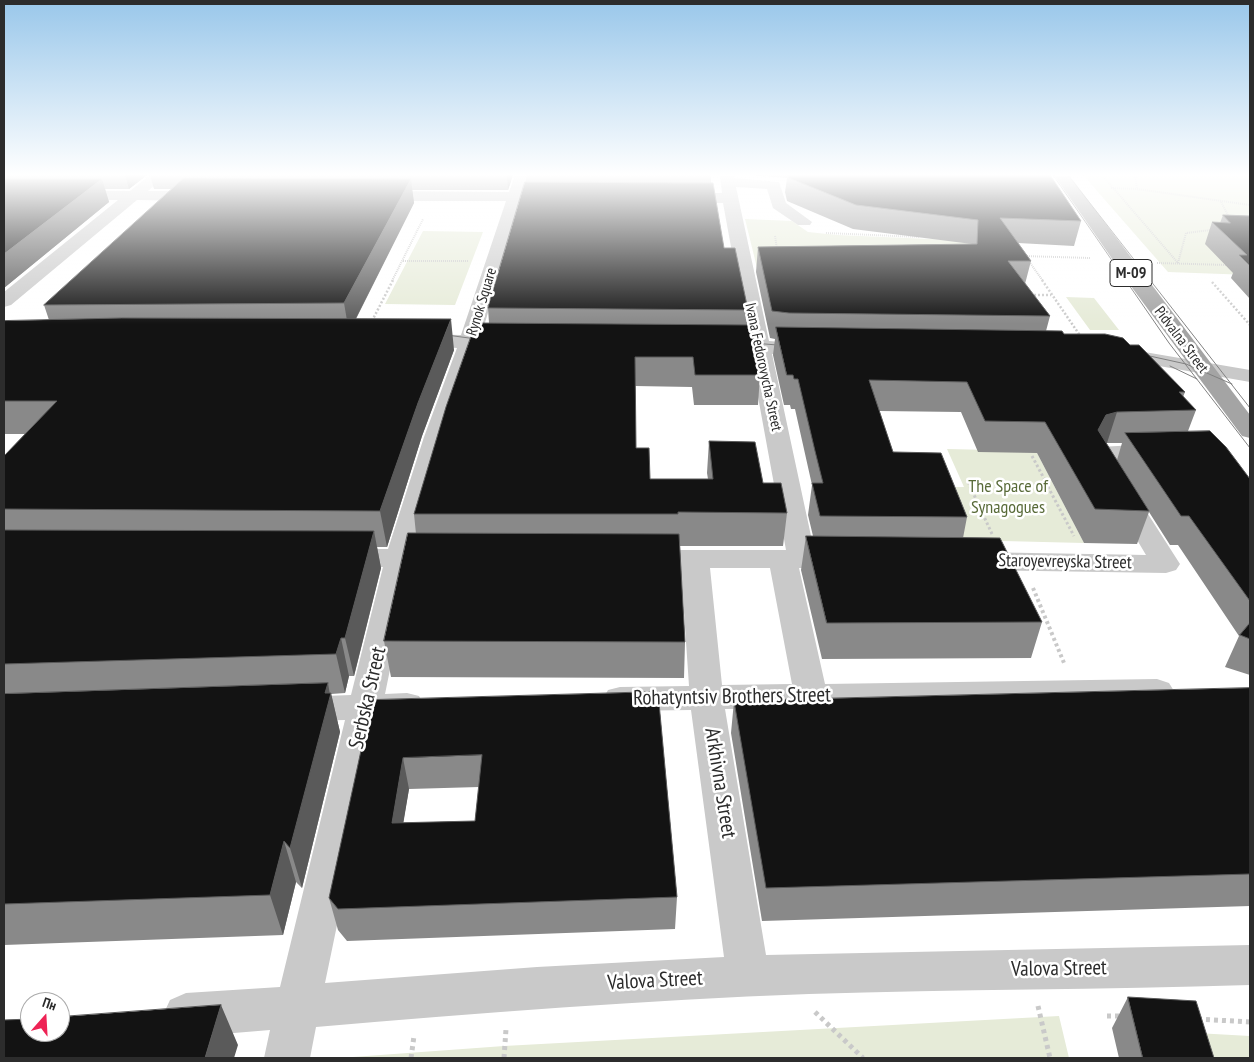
<!DOCTYPE html>
<html>
<head>
<meta charset="utf-8">
<style>
	body { margin:0 }
	#map { position:relative; width:1254px; height:1062px; overflow:hidden; background:#fff; font-family:"PT Sans Narrow",sans-serif }
	canvas { display:block }
	.frame { position:absolute; inset:0; border:5px solid #2c2c2c; pointer-events:none }
	.north { position:absolute; left:20px; top:992px; width:50px; height:50px; box-sizing:border-box; background:#fff; border:1px solid #ababab; border-radius:50%; rotate:19deg; font-size:14px; font-weight:700; line-height:20px; text-align:center; color:#2c2c2c }
	.north::after { content:''; display:block; margin:auto; width:18px; height:22px; background:#ee2355; clip-path:polygon(50% 0,100% 100%,50% 72%,0 100%) }
</style>
</head>
<body>
<div id="map">
<canvas width="1254" height="1062"></canvas>
<div class="frame"></div>
<div class="north">Пн</div>
</div>
<script>
const c = document.querySelector('canvas').getContext('2d');
c.lineJoin = 'round';
function fillPath(path, color) { c.fillStyle = color; c.fill(path, 'evenodd'); }
function trace(path, color, width, dash) { c.strokeStyle = color; c.lineWidth = width; c.lineCap = dash ? 'butt' : 'round'; c.setLineDash(dash || []); c.stroke(path); }
function drawText(font, color, halo, rows, align = 'center') {
  c.font = font + ' "PT Sans Narrow",sans-serif'; c.lineWidth = 5; c.setLineDash([]); c.textBaseline = 'middle'; c.strokeStyle = halo; c.fillStyle = color; for (const [text, x, y, turn = 0] of rows) {
    c.save(); c.translate(x, y); c.rotate((+turn || 0) * Math.PI / 180); c.textAlign = isNaN(turn) ? turn : align; if (halo) c.strokeText(text, 0, 0); c.fillText(text, 0, 0); c.restore();
  }
}
fillPath(new Path2D(`
	M1083,175H1250V275L1168,272Z
	M745,219L792,221L808,232L837,235L1000,242L758,272Z
	M423,231L483,232L455,305L385,304Z
	M1066,297L1094,298L1119,330H1090Z
	M947,449L1036,451L1084,543L962,540L940,487H964Z
	M1059,1016L1069,1058H339L504,1046Z
	M1178,1032L1250,1036V1058H1186Z`), '#e6ebd8');
trace(new Path2D(`
	M1102,175L1178,263
	M1135,175L1137,189
	M1111,188L1137,189L1250,205
	M1221,202L1230,219
	M826,233L919,237
	M775,236L777,249
	M1023,256L1090,258
	M1028,260L1043,281
	M403,261H468
	M1157,263L1228,265
	M1178,263L1186,233L1211,230
	M392,281L423,219`), '#c9c9c9', 2, [1, 1]);
trace(new Path2D(`
	M1042,280L1081,337
	M1212,282L1250,325
	M1030,295H1051
	M372,321L393,280`), '#c9c9c9', 2.5, [2, 2]);
trace(new Path2D(`
	M1032,456L1047,484
	M992,534L969,484L1047,485L1074,536`), '#c9c9c9', 3, [2.5, 2.5]);
trace(new Path2D(`
	M1033,588L1064,663`), '#c9c9c9', 4, [3, 3]);
trace(new Path2D(`
	M1038,1006L1050,1058
	M815,1012L863,1058
	M1107,1016H1122
	M1198,1019L1250,1022
	M411,1058L414,1036
	M504,1058L506,1029`), '#c9c9c9', 5, [4, 4]);
fillPath(new Path2D(`
	M150,175H166L148,191H201L209,196L201,201L137,200L11,305L4,307V292L118,200H4V190L130,191Z
	M515,175H529L524,192L536,194L539,197L536,200L521,202L481,336L514,339L517,343L514,347L478,348L448,437L416,549H440L450,552L454,558L450,564L440,567H411L385,694L407,693L419,696L424,705L419,714L407,717L380,718L325,983L537,967L724,957L691,710L620,711L608,708L603,699L608,690L620,687L689,686L681,568H643L633,565L629,559L633,553L643,550H786L750,353L711,349L708,345L711,341L748,340L723,203H679L671,198L679,193H722L720,175H734L735,178L779,182L786,203L812,222L810,225H798L773,208L767,189L736,187L769,341L819,345L822,349L819,353L812,355L772,354L814,550H840L850,553L854,559L850,565L840,568H799L825,684L1157,679L1169,683L1174,691L1169,699L1157,703L725,709L766,955L1250,945V985C1103,990 956,989 809,994C644,1000 480,1013 316,1027L310,1058H264L270,1030L186,1037L170,1030L163,1015L170,1000L186,993L280,987L345,720L298,721L286,718L281,709L286,700L298,697L351,695L383,567H343L333,564L329,558L333,552L343,549H388L424,437L457,348L408,344L405,340L408,336L415,334L461,335L506,201H377L369,196L377,191L509,192ZM710,568H770L792,684L722,685Z
	M1115,347L1250,370V382L1108,357L1104,353L1108,349Z
	M1157,444L1166,446L1169,451L1166,456L1114,461L1180,564L1176,570L1166,573L975,570L965,567L961,561L965,555L975,552L1146,555L1090,461L1098,447Z`), '#c9c9c9');
fillPath(new Path2D(`
	M1054,175H1069L1250,415V438L1242,436L1133,289Z`), '#a4a4a4');
trace(new Path2D(`
	M1053,175L1169,343L1250,448
	M1068,175L1250,408
	M439,334L484,340
	M741,342L789,346
	M1136,353L1186,364L1232,384
	M1170,366L1197,379`), '#818181', 1);
fillPath(new Path2D(`
	M4,175H147L129,189H105L109,202L4,288Z
	M150,175H513L508,190H412L414,203L356,319L454,350L422,436L387,547H377L381,568L354,676H349L345,693L331,694L340,732L302,888L296,882L283,935L4,945V456L25,434H4V321L49,320L44,305L172,189H154Z
	M526,175H711V183L724,248L748,310L747,325L760,375L758,405H694L692,387L635,386L636,448L650,479H708L707,473L709,441L763,483L787,513L783,546H680L685,642L684,678L391,677L384,641L416,534L414,514L489,323L488,308L526,182Z
	M750,175H1050L1081,221L1074,246L1018,243L1031,261L1025,284L1050,316L1046,331L1064,334L1185,392L1183,397L1196,410L1188,431L1250,479V675L1225,667L1239,636L1178,545H1170L1149,512L1137,544L1084,543L1037,453L978,452L961,412L879,411L893,452L967,517L963,538L1042,622L1031,658L822,659L801,570L806,536H813L808,515L812,485L795,409H791L790,405H784L773,355L775,339L770,338L756,272L758,247L972,244L853,229L787,201L785,192L787,178ZM1106,443H1122L1117,460Z
	M1223,215L1250,216V299L1231,278L1233,273L1205,244L1212,222L1220,223Z
	M1250,688V906L762,921L731,733L734,701Z
	M658,692L677,897L675,929L347,941L338,930L329,898L372,700ZM479,787L475,821L403,823L409,789Z
	M1128,997L1214,1058H1119L1112,1028Z`), '#898989');
fillPath(new Path2D(`
	M125,175H147L129,189Z
	M507,175H513L508,190Z
	M102,179L109,202L4,288V254Z
	M411,179L414,203L349,332L344,303Z
	M451,319L454,350L422,436L387,547L380,511L418,403Z
	M1117,412L1107,443L1096,446L1098,430L1106,415Z
	M374,531L381,568L354,676L345,638Z
	M341,638L349,676L345,693L336,654Z
	M328,683L330,695L331,693L340,732L302,888L290,848L325,693Z
	M403,758L409,789L398,855L392,823Z
	M284,841L296,882L283,935L270,895Z
	M221,1005L238,1045L234,1058H205Z`), '#5a5a5a');
const building = new Path2D(`
	M789,175H1050L1081,221L1000,218L1031,261H1008L1050,316L789,313L772,311L758,247L977,244L978,220L856,205L789,178Z
	M184,178L411,179L344,303L44,305Z
	M4,179H102L4,254Z
	M525,182L713,183L724,248H735L748,310L488,308Z
	M1223,215L1250,216V266L1239,255H1247L1212,222L1230,223Z
	M122,318L451,319L418,403L380,511L4,509V456L57,401H4V321Z
	M476,323L751,325L760,375H695L693,357H635L636,448H649L650,479H713L709,441L755,442L763,483H781L787,513L678,512V514H414L446,407Z
	M776,327L1062,331L1064,334H1105L1123,338L1130,345H1139L1185,392H1179L1196,410L1117,412L1106,415L1098,430L1149,511L1095,509L1045,422L985,421L967,382L869,380L893,452L941,453L967,517L820,516L812,483H823L815,451L798,379H794L793,375H787Z
	M1210,431L1226,447L1250,479V601L1189,516H1181L1125,433Z
	M4,530L374,531L345,638H341L336,654L4,664Z
	M408,533L679,534L685,642L384,641Z
	M806,536L1000,538L1042,622L827,623Z
	M1250,623V639L1240,635Z
	M328,683L325,693H331L290,848L284,841L270,895L4,904V694Z
	M1250,688V874L766,888L734,701Z
	M658,692L677,897L338,909L329,898L372,700ZM482,755L475,821L392,823L403,758Z
	M1128,997L1196,1001L1214,1058H1143Z
	M221,1005L205,1058H4V1020L30,1019V1032H60V1017Z`);
fillPath(building, '#131313');
trace(building, '#5a5a5a', 1);
const sky = c.createLinearGradient(0, 0, 0, 324);
sky.addColorStop(0, '#99c7ea');
sky.addColorStop(0.54, '#fff');
sky.addColorStop(1, '#ffffff00');
c.fillStyle = sky;
c.fillRect(0, 0, 1254, 324);
drawText('15px', '#2c2c2c', '#fff', [
	["Rynok Square",482,302,-73],
	["Pidvalna Street",1181,340,53],
	["Ivana Fedorovycha Street",763,367,78]
]);
for (const [x, y, w] of [
	[1131,273,42]
]) { const box = new Path2D(); box.roundRect(x - w / 2, y - 13.5, w, 27, 4); c.fillStyle = '#fff'; c.fill(box); trace(box, '#2c2c2c', 1); }
drawText('bold 16px', '#2c2c2c', null, [
	["М-09",1131,273]
]);
drawText('18px', '#586a38', '#fff', [
	["The Space of",1008,487],
	["Synagogues",1008,508]
]);
drawText('18px', '#2c2c2c', '#fff', [
	["Staroyevreyska Street",1065,562,1]
]);
drawText('21px', '#2c2c2c', '#fff', [
	["Rohatyntsiv Brothers Street",732,697,-1],
	["Serbska Street",368,698,-77],
	["Arkhivna Street",720,783,81],
	["Valova Street",1059,969,-1],
	["Valova Street",655,981,-3]
]);
</script>
</body>
</html>
